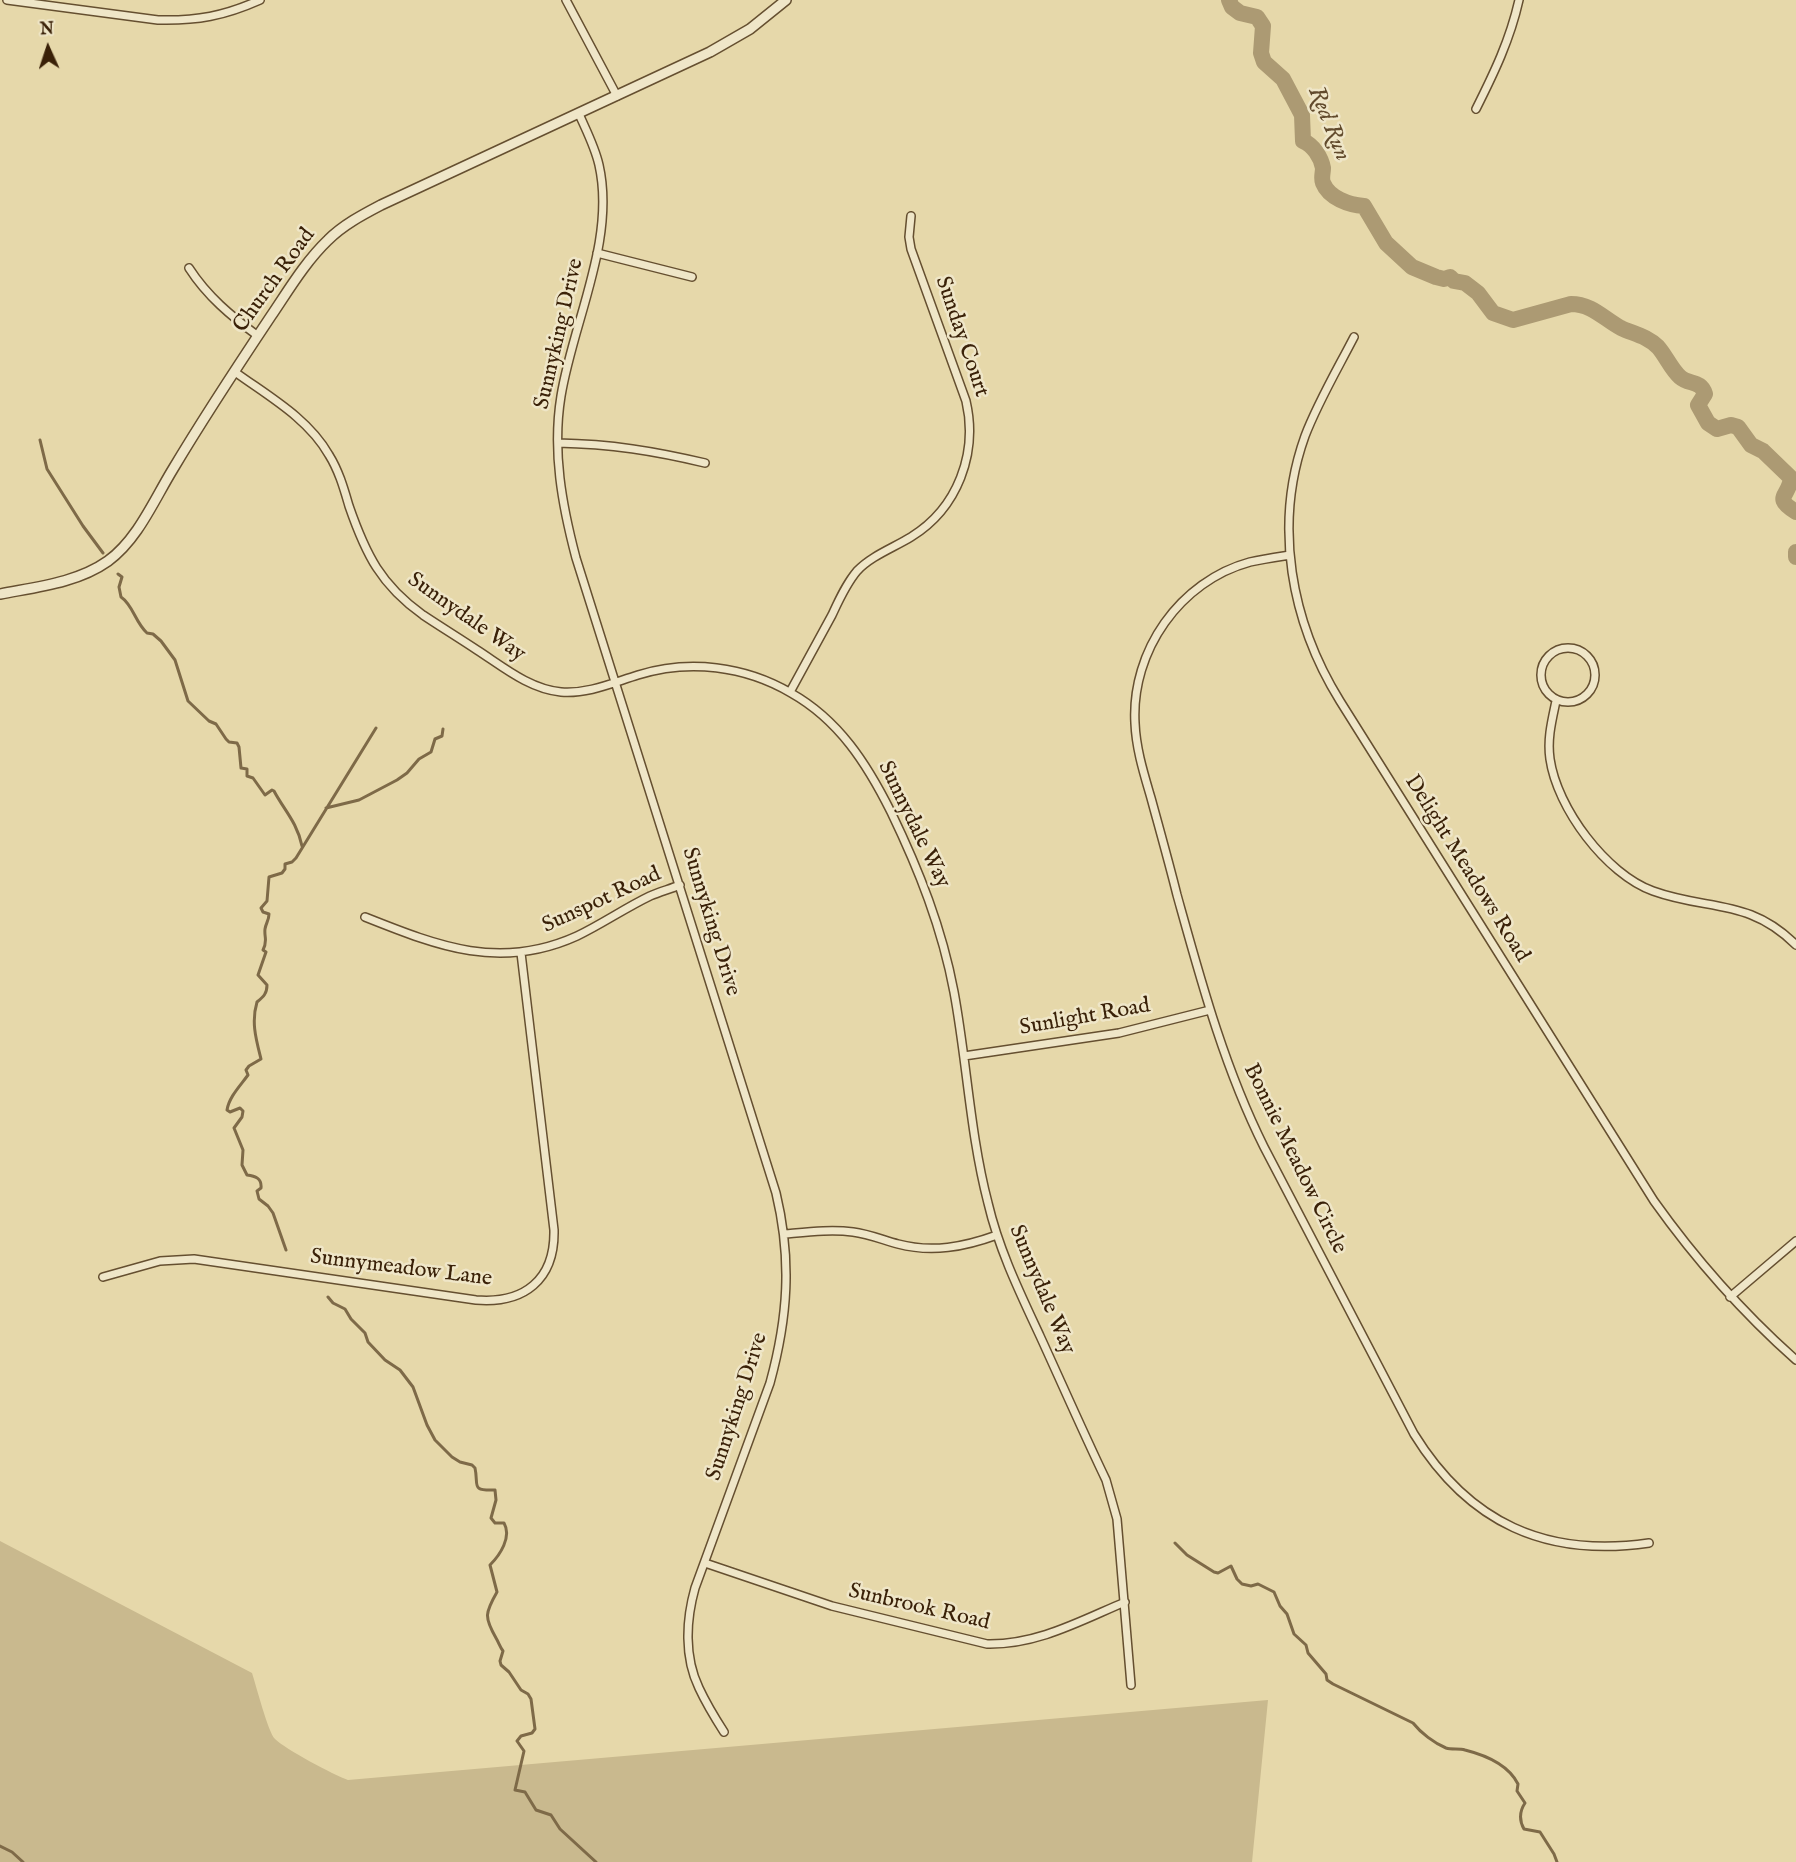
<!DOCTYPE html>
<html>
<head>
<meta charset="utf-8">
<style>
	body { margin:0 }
	#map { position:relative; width:1796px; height:1862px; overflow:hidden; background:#e6d8aa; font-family:"IM FELL English",serif }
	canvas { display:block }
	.north { position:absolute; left:18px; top:18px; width:60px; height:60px; -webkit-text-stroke:4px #efe6c8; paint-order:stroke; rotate:357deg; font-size:16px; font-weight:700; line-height:24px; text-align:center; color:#3a2108 }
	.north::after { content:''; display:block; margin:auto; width:21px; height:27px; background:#3a2108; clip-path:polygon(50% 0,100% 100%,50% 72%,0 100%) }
</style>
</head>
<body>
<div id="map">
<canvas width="1796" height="1862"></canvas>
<div class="north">N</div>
</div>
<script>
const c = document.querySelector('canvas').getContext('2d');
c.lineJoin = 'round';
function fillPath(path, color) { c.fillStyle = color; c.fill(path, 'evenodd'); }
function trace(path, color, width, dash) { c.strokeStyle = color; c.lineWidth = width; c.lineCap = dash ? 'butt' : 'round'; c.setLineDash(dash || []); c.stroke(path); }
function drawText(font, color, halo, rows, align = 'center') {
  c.font = font + ' "IM FELL English",serif'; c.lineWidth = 5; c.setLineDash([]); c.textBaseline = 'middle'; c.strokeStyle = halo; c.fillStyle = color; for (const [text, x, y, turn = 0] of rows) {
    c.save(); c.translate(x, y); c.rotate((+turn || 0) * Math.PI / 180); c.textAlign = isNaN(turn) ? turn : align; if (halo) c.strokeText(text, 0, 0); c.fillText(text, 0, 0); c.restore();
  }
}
fillPath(new Path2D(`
	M0,1541L252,1673C256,1685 268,1732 275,1739C285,1749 334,1775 348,1780L1268,1700L1252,1862H0Z`), '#c9b98e');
trace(new Path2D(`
	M40,440L47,469L83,526L103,553
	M118,574L122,577L119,587L121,597C133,605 135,622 147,633L153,634L161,641L175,660L188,701L209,721L216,724L226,739L229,742L237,743L239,747L241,768L247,769V776L253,778L265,795L272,790L274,791C284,810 297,822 302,846
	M326,808L359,800L397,780L407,773L419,759L431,752L435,739L442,736L443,729
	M286,1250L273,1213L268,1206L259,1199L257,1191L261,1188C262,1178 255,1176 247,1175L242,1165L243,1150L234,1128L242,1117L243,1111L240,1108L230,1112L227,1110C229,1097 240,1086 248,1075L246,1070L249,1066L261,1059C256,1039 251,1022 257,1002C263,997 267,994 267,985L258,975L266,952L263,950C268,941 264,937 265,929C266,923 269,920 269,914L263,912L261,908L267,901L269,877L282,873L285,869V864L292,862L296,858L376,728
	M328,1297L333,1303L345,1309L351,1319L365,1333L368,1342L385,1360L400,1370L413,1387L427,1425L435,1440L452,1457L460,1462L472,1465L475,1468C479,1486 470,1491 495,1490L496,1500L491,1518L495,1523H504C512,1537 500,1555 490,1565L497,1592C485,1613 484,1617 496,1638C499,1643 500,1647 503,1651L500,1661L501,1665L509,1672L521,1690L528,1694L531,1699L535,1729L532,1733L521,1736L517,1741L524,1751L515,1790L525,1792L536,1810L551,1815L560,1829L596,1862
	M1175,1543L1187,1555L1214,1572L1218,1573L1231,1566L1237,1579L1242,1584L1251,1586L1258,1584L1274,1592L1280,1606L1287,1614L1294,1634L1306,1645L1308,1653L1326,1674L1327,1680L1333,1684L1413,1723C1421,1733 1434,1743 1446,1748C1452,1750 1459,1748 1465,1750C1485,1755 1508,1764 1518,1784L1517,1791L1525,1803C1519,1812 1519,1820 1524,1829L1540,1832L1554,1854L1557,1862
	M0,1846L12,1852L23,1862`), '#7e6a48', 3);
trace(new Path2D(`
	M1229,0L1232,7L1240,13L1257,17L1263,26L1261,53L1264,62L1283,79L1302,115L1303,141C1313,145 1321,157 1323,168C1323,173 1321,178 1323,183C1329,198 1349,205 1364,206L1386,243L1412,267L1436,277L1444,279L1450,277L1454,281L1465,283L1478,293L1493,313L1513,320L1571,304C1592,304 1604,319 1621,328C1634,334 1647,336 1658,347C1666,356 1671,369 1680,377C1689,385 1701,380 1705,394L1698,405L1708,423L1717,429L1731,425L1738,427L1751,445L1763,451L1791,478C1789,497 1772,497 1796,512
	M1796,552V557`), '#ac9a73', 16);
const minor = new Path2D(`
	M7,0L158,20C197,21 224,16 260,0
	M566,0L617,96
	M1476,109C1494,73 1510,40 1519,0
	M579,114C586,130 595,147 599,165C616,240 573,322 561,396C552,451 562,505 576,558L776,1193C792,1260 788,1317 770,1383L695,1588C686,1620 684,1657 699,1688C706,1703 715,1718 724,1732
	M597,253L692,277
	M189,268C207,296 231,316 258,336
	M1354,337C1337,370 1318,402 1305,436C1273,525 1291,622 1340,701L1654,1201C1696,1260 1742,1312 1796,1360
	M235,372C268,396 308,418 329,455C339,471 344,489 349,506C366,555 381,585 423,615C441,627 459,638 477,650C502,666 529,689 561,692C588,694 612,683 638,675C689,659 745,666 791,693C839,720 867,764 891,812C919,870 942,928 954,992C967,1062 970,1134 988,1203C999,1250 1020,1293 1040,1336C1062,1384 1083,1432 1106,1480L1117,1519L1131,1685
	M558,443C611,444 654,451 705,463
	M1290,555C1277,557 1263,559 1250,562C1180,581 1131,651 1135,723C1136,749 1144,774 1151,798C1160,831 1169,863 1177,895C1201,981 1224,1067 1264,1147L1414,1434C1469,1523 1546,1558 1649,1543
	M1541 675a27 27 0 1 1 54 0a27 27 0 1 1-54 0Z
	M790,692C804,666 818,641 832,615C839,600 846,584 857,571C871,556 893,548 911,537C958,508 978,453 966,401L911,249L909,237L911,216
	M1556,701C1552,720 1547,739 1550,759C1557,808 1606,874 1653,891C1708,911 1749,898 1796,945
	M365,917C438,946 500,971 577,936C602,924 625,908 650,896C659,892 670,889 680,885
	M964,1056L1119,1033L1210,1010
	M785,1234C807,1232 831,1229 853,1232C869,1234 883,1240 898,1244C932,1253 964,1247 997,1235
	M103,1277L160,1261L194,1259L476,1300C524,1304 555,1280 554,1230L521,953
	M1730,1297L1796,1241
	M705,1563L832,1606L987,1644C1037,1645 1080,1621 1125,1602`);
const tertiary = new Path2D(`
	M0,594C36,587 77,583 108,561C138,539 154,500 173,469C204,417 237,367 271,316C288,291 305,262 328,240C343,225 362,215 381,205L710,52L750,29L786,0`);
trace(minor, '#654f30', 10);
trace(tertiary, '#654f30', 12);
trace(minor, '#efe6c8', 7);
trace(tertiary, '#efe6c8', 9);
drawText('22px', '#3a2108', '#efe6c8', [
	["Church Road",275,281,-54],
	["Sunnyking Drive",560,334,-77],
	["Sunday Court",961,337,71],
	["Sunnydale Way",466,618,35],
	["Sunnydale Way",913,825,64],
	["Delight Meadows Road",1466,869,58],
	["Sunspot Road",602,901,-25],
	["Sunnyking Drive",710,922,73],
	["Sunlight Road",1085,1018,-10],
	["Bonnie Meadow Circle",1294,1159,64],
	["Sunnymeadow Lane",401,1269,7],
	["Sunnydale Way",1041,1290,67],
	["Sunnyking Drive",738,1407,-72],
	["Sunbrook Road",919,1608,13]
]);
drawText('italic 24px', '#624b2d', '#efe6c8', [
	["Red Run",1328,124,68]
]);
</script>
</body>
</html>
